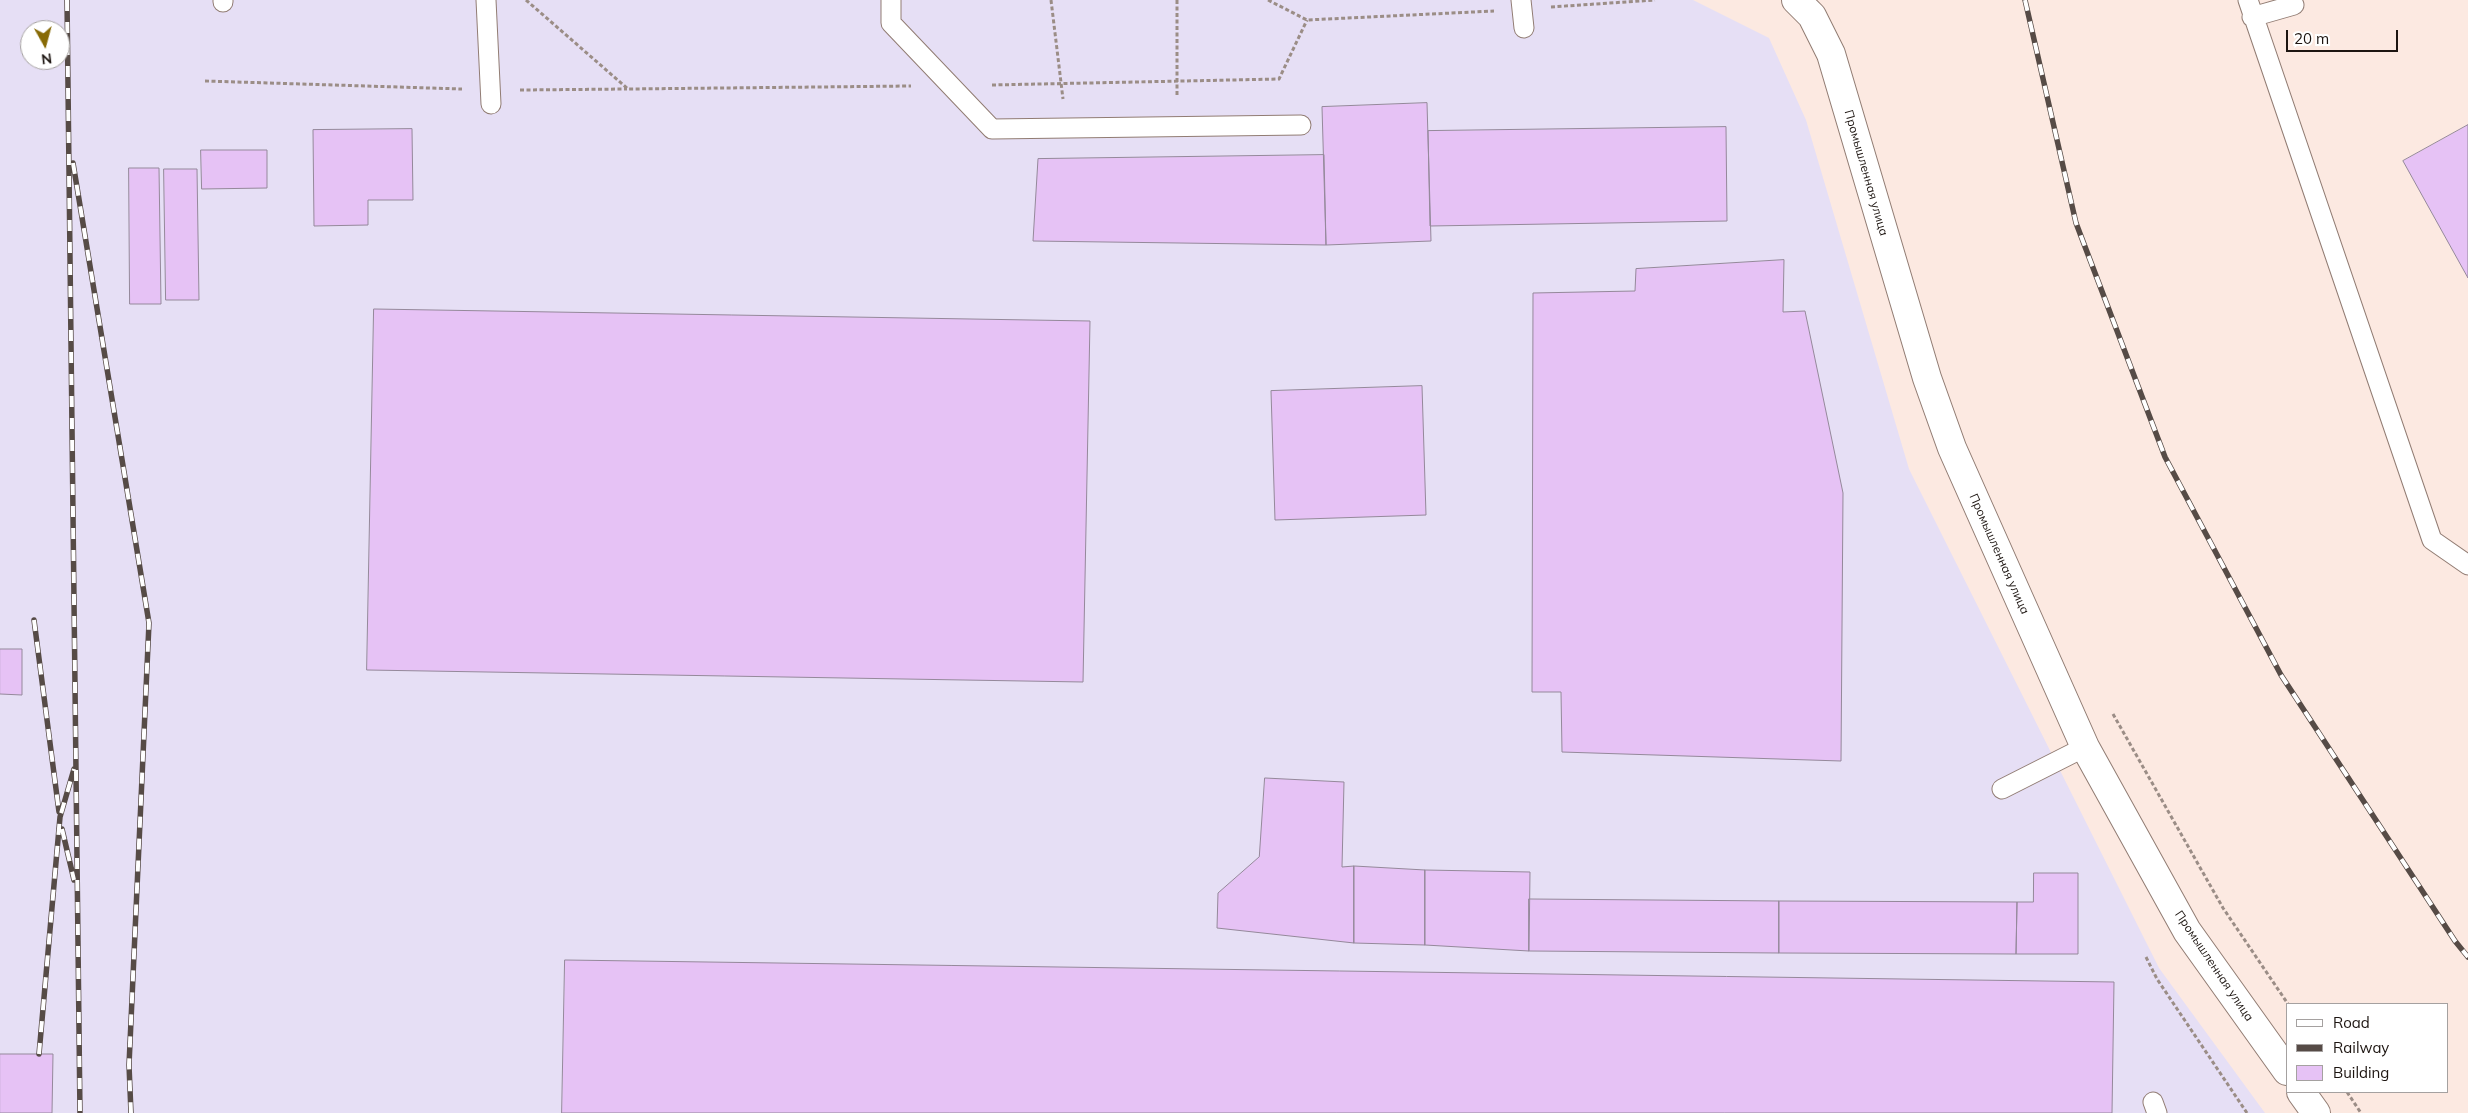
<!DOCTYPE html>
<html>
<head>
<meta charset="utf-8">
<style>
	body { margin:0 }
	#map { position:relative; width:2468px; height:1113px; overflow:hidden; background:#fce9e1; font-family:Mulish,sans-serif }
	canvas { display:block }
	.legend { position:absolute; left:2286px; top:1003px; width:162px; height:90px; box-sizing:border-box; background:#fff; border:1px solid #a5a1a0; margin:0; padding:6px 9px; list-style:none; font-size:15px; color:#1d1511 }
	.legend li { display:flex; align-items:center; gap:10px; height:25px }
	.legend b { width:25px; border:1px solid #a5a1a0 }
	.north { position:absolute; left:20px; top:20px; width:50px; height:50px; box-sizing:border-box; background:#fff; border:1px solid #a5a1a0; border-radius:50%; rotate:173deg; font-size:14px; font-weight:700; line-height:20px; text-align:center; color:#1d1511 }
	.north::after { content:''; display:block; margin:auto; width:18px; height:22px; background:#876a06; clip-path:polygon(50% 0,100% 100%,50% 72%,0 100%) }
	.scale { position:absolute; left:2286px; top:30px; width:112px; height:22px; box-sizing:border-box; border:2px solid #1d1511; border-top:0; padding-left:6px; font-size:15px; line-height:18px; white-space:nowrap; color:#1d1511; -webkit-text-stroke:4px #fff; paint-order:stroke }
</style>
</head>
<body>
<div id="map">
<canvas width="2468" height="1113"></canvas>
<ul class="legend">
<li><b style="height:6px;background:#fff"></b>Road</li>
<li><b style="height:6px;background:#564b46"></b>Railway</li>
<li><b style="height:14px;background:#e6c2f5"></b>Building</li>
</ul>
<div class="north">N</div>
<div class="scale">20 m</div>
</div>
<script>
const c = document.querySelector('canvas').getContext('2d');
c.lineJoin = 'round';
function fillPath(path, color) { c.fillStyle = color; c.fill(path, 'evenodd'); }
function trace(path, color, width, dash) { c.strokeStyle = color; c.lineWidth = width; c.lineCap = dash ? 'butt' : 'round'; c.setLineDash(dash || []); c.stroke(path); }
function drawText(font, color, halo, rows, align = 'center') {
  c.font = font + ' Mulish,sans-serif'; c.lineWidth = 4.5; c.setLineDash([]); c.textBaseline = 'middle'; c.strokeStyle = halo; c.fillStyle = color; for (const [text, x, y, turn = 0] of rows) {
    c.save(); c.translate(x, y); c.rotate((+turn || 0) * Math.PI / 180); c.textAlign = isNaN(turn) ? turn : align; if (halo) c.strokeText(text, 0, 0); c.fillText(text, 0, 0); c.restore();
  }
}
fillPath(new Path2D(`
	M0,0H1693L1769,38L1806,120L1909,469L2159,968L2265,1113H0ZM30,30H60V60H30Z`), '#e6dff5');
const building = new Path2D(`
	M1427,103L1431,241L1326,245L1322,107Z
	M2468,125V278L2403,161Z
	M1726,127L1727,221L1430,226L1428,131Z
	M412,129L413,200H368V225L314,226L313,130Z
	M201,150H267V188L202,189Z
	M1324,155L1326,245L1033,241L1038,159Z
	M129,168H159L161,304H130Z
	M164,169H197L199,300H166Z
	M1784,260L1783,312L1805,311L1843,493L1841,761L1562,752L1561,692H1532L1533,293L1635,291L1636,269Z
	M374,309L1090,321L1083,682L367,670Z
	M1422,386L1426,515L1275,520L1271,391Z
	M0,649H22V695L0,694Z
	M1265,778L1344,782L1342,867L1354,866V943L1217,928L1218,893L1259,857Z
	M1354,866L1425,870V945L1354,943Z
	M1425,870L1530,872L1529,951L1425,945Z
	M2034,873H2078V954H2016L2017,902H2033Z
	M1529,899L1779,901V953L1529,951Z
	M1779,901L2017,902L2016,954L1779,953Z
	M565,960L2114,982L2112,1113H562Z
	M0,1054H53L52,1113H0Z`);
fillPath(building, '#e6c2f5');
trace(building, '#95899b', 1);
const lane = new Path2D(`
	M486,0L491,104
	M891,0V23L992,129L1301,125
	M1521,0L1524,28
	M2248,0L2432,540L2468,565
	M223,2V0
	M2252,17L2294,5
	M2002,789L2085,747
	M2153,1102L2157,1113`);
const street = new Path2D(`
	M1796,0L1812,16L1831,54L1927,378L1952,448L2085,747L2187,931L2287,1071
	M2301,1092L2316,1113`);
trace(lane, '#917c73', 21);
trace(street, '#917c73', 30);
trace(new Path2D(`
	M526,0L628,89L911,86
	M1051,0L1063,99
	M1177,0V97
	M1268,0L1307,20L1494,11
	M1551,7L1655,0
	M205,81L462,89
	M992,85L1279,79L1307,20
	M520,90L627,89
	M2113,714L2223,908L2288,1004
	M2146,957L2157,979L2247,1113
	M2347,1092L2361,1113`), '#9b8d86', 3, [4, 2.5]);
trace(lane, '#fff', 19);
trace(street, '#fff', 28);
const rail = new Path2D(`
	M67,0L80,1113
	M2025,0L2076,223L2165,457L2281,675L2455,941L2468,957
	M73,163L149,623L129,1065L131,1113
	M34,620L59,812
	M62,829L74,880
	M39,1054L60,817L74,769`);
trace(rail, '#564b46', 5.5);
trace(rail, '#fff', 4, [11]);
drawText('12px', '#1d1511', '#fff', [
	["Промышленная улица",1866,173,74],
	["Промышленная улица",1999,554,66],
	["Промышленная улица",2214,966,56]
]);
</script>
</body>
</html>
